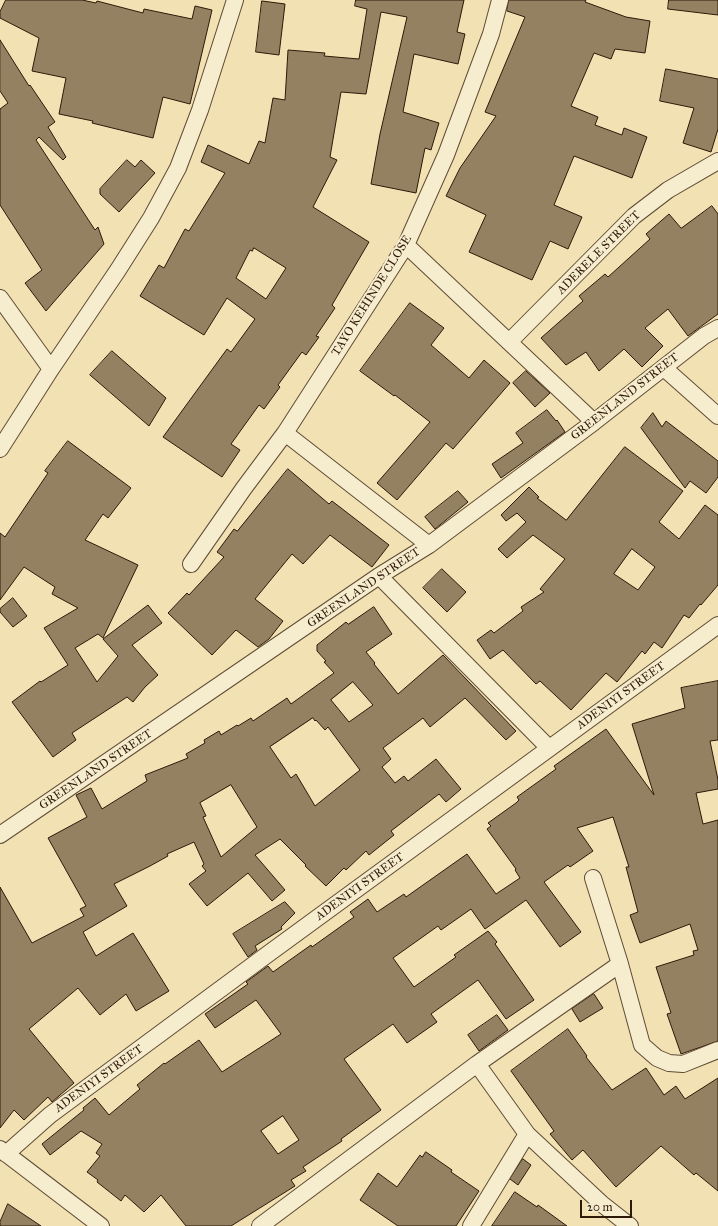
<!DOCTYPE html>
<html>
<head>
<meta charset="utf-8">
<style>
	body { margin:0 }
	#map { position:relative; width:718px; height:1226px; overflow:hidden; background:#f1e1b3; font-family:"IM FELL Great Primer",serif }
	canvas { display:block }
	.scale { position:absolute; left:580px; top:1200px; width:52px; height:18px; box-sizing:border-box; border:2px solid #2e1909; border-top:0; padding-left:5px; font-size:12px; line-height:14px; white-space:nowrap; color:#2e1909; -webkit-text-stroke:3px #f6ecce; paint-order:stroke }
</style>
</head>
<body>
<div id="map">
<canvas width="718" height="1226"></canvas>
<div class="scale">20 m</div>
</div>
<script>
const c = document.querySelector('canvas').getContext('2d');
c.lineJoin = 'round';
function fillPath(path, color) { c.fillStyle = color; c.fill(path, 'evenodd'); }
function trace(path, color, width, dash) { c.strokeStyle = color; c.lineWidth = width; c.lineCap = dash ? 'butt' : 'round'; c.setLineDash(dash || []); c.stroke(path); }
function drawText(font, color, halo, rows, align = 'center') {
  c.font = font + ' "IM FELL Great Primer",serif'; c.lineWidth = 4; c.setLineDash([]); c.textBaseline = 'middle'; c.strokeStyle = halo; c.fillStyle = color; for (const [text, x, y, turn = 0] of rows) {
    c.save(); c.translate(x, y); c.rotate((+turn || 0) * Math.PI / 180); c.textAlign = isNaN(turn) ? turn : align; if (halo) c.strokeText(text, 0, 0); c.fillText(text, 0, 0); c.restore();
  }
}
const building = new Path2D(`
	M6,0H82L96,3L97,1L143,13L144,9L192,19L195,6L212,10L190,104L163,97L153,138L92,123L93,121L59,114L66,78L32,71L39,38L0,18V12Z
	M356,0H464L457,32L465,34L458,64L414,54L403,112L439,123L431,150L425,148L416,193L371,184L380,134L407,17L381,12L366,94L341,92L330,157L337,160L313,207L369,242L332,305L335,308L316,336L319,337L306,355L302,352L278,385L280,387L264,409L259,405L231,444L240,450L222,477L163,437L227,349L231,352L255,319L227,298L204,335L140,296L159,265L164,268L185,229L189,231L225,173L201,162L208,145L249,164L259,141L265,143L273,98L285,100L288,50L325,53L324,56L359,59L367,9L355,6ZM254,248L286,268L266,299L236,278L250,250L252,251Z
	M509,0H586L585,2L626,17L650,21L645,53L615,49L611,59L594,53L571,106L598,117L595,125L622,135L624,128L647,137L632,178L574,156L554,205L582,217L568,249L550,241L532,280L469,252L486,215L446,196L460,168L496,116L485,112L525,17L507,11Z
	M669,0H718V15L668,9Z
	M262,1L285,4L279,55L256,52Z
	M0,40L29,86L30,85L55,122L48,127L66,157L63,160L39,137L36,140L95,230L98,227L104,244L46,311L25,283L42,270L0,205V109L8,103L0,91Z
	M666,69L718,79V129L711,152L683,143L694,108L660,101Z
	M127,160L135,167L141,160L155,173L119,212L100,194V189Z
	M712,206L718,214V314L688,336L668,309L645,328L663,346L642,367L624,349L599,371L586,352L566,365L541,338L583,301L579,296L605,274L608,277L650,239L646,234L669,214L681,228Z
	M410,303L444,328L431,345L469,378L484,360L510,383L453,449L446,443L397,500L377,483L430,422L395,395L394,396L360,371Z
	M112,351L166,398L149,426L90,375Z
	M526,371L550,393L535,407L513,383Z
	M547,410L556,421L557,420L565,432L501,478L492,464L523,443L516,433Z
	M653,413L662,427L666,421L718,461V477L706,493L690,481L685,488L641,428Z
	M68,441L131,488L108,518L103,514L85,540L138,565L103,638L98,634L75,648L97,682L118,656L103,639L148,605L162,623L132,645L158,675L145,687L133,702L127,697L72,733L76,740L53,757L12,702L40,681L41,682L68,665L44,628L78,608L52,594L55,587L24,567L0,600V533L5,537L48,473L45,471Z
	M625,447L683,491L659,522L679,539L705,505L718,515V585L701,605L700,604L689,618L684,615L662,648L654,642L645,654L642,651L617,682L606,673L571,710L540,681L536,684L503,650L490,659L477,640L491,630L494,633L523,611L521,607L544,592L540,589L565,559L533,535L507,558L498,549L526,522L517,513L506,521L501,515L529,487L539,497L537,498L566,520ZM632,549L655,567L638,590L614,574Z
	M288,469L329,504L332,501L389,545L372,567L330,535L303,564L292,554L255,599L283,621L269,639L258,647L236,630L212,655L168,613L187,593L189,595L224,557L217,552L234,529L237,531Z
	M458,491L468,502L435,529L425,517Z
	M442,569L466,592L447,612L423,588Z
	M13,598L27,616L13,627L0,612V609Z
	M374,607L392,634L366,652L375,663L374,664L398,694L443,655L516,731L506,740L465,698L430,727L423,718L383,748L391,759L382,767L395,783L404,776L408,781L436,759L461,789L446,802L439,794L391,831L394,835L369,855L366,851L346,870L344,868L326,886L305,866L306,865L280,839L255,855L285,890L272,901L248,873L207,906L189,884L206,871L202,866L204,864L194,842L167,854L168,856L150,866L114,884L127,906L83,932L96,956L133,933L169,991L136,1011L126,994L100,1015L78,988L29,1029L74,1083L52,1102L48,1097L24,1120L14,1110L0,1128V887L32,943L84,916L80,909L86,906L48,838L87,817L76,795L91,788L102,809L147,781L145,775L188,758L186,754L205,743L204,740L219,731L221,735L237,725L238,726L251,718L253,721L287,698L291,704L334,673L324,662L326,661L317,651V645L346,622L348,624ZM353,682L373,705L349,722L331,700ZM313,718L315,721L316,720L325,730L328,727L360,770L315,806L296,774L291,778L270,747ZM231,785L257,827L221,857L203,817L206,816L200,803Z
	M718,681V740L710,741L718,780V789L696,793L703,824L718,820V1041L681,1054L667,1014L671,1013L656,967L694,955L693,951L698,950L690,924L640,943L630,915L638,912L626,867H629L613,817L577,828L593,851L570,867L568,865L544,882L581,932L560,947L526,900L485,929L471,909L441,930L438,926L393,958L414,987L456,957L454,955L488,931L497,942L495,944L534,1000L506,1019L478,980L431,1014L437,1022L407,1043L393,1024L344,1059L381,1110L341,1139L342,1141L303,1167L306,1171L291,1180L295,1186L231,1226H186L161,1195L144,1212L125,1195L121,1201L97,1182L98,1180L87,1172L100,1156L96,1153L102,1144L81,1131L50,1155L42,1144L84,1110L83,1108L95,1098L109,1115L140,1089L137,1085L164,1063L165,1064L199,1040L222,1072L281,1034L256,1000L215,1028L205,1014L248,984L246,982L268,966L273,972L311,945L312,947L354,917L350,912L368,899L377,912L404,894L406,897L467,854L496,894L520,878L515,870L516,869L487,829L491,826L488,823L516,803L519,800L517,797L556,769L554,766L606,729L654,795L632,724L685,708L681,688ZM283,1116L299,1140L278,1154L261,1131Z
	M285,902L295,913L281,927L282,929L255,946L257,950L248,957L233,934Z
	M594,994L603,1008L580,1022L572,1009Z
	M497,1015L508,1030L479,1051L468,1035Z
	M568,1029L587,1056L586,1057L612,1090L646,1068L664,1095L676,1086L685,1099L718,1078V1191L696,1173L694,1175L661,1146L616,1187L583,1150L572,1160L550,1134L554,1131L511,1071Z
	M426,1152L452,1170L451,1172L479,1191L456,1226H398L360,1200L378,1173L397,1187L420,1155L422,1157Z
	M523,1159L531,1165L518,1185L510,1179Z
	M515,1192L537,1207L538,1205L567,1226H492Z
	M8,1204L41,1226H0V1222Z`);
fillPath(building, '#938161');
trace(building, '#2e1909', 1);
const street = new Path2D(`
	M406,245L594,422
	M0,298L51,369
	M509,342L634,216L668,190L718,161
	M664,368L718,416
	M285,433L429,545
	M0,449L51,369L118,270L151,218L178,168L200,110L235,0
	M191,564L244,488L285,433L406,245L446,155L491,34L500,0
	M379,576L549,748
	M0,835L379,576L429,545L594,422L704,336L718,328
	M593,878L620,964L642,1045L657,1058L669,1063L683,1064L718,1050
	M477,1064L527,1134L602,1204L630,1226
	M0,1149L101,1226
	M6,1154L50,1115L268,954L718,625
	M260,1226L477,1064L620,964
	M471,1226L527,1134`);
trace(street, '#5f4b34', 18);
trace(street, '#f6ecce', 16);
drawText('12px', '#2e1909', '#f6ecce', [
	["ADERELE STREET",599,253,-45],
	["TAYO KEHINDE CLOSE",372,296,-58],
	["GREENLAND STREET",625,397,-38],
	["GREENLAND STREET",364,588,-34],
	["ADENIYI STREET",621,696,-36],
	["GREENLAND STREET",96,770,-34],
	["ADENIYI STREET",360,887,-36],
	["ADENIYI STREET",99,1079,-36]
]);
</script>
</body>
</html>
